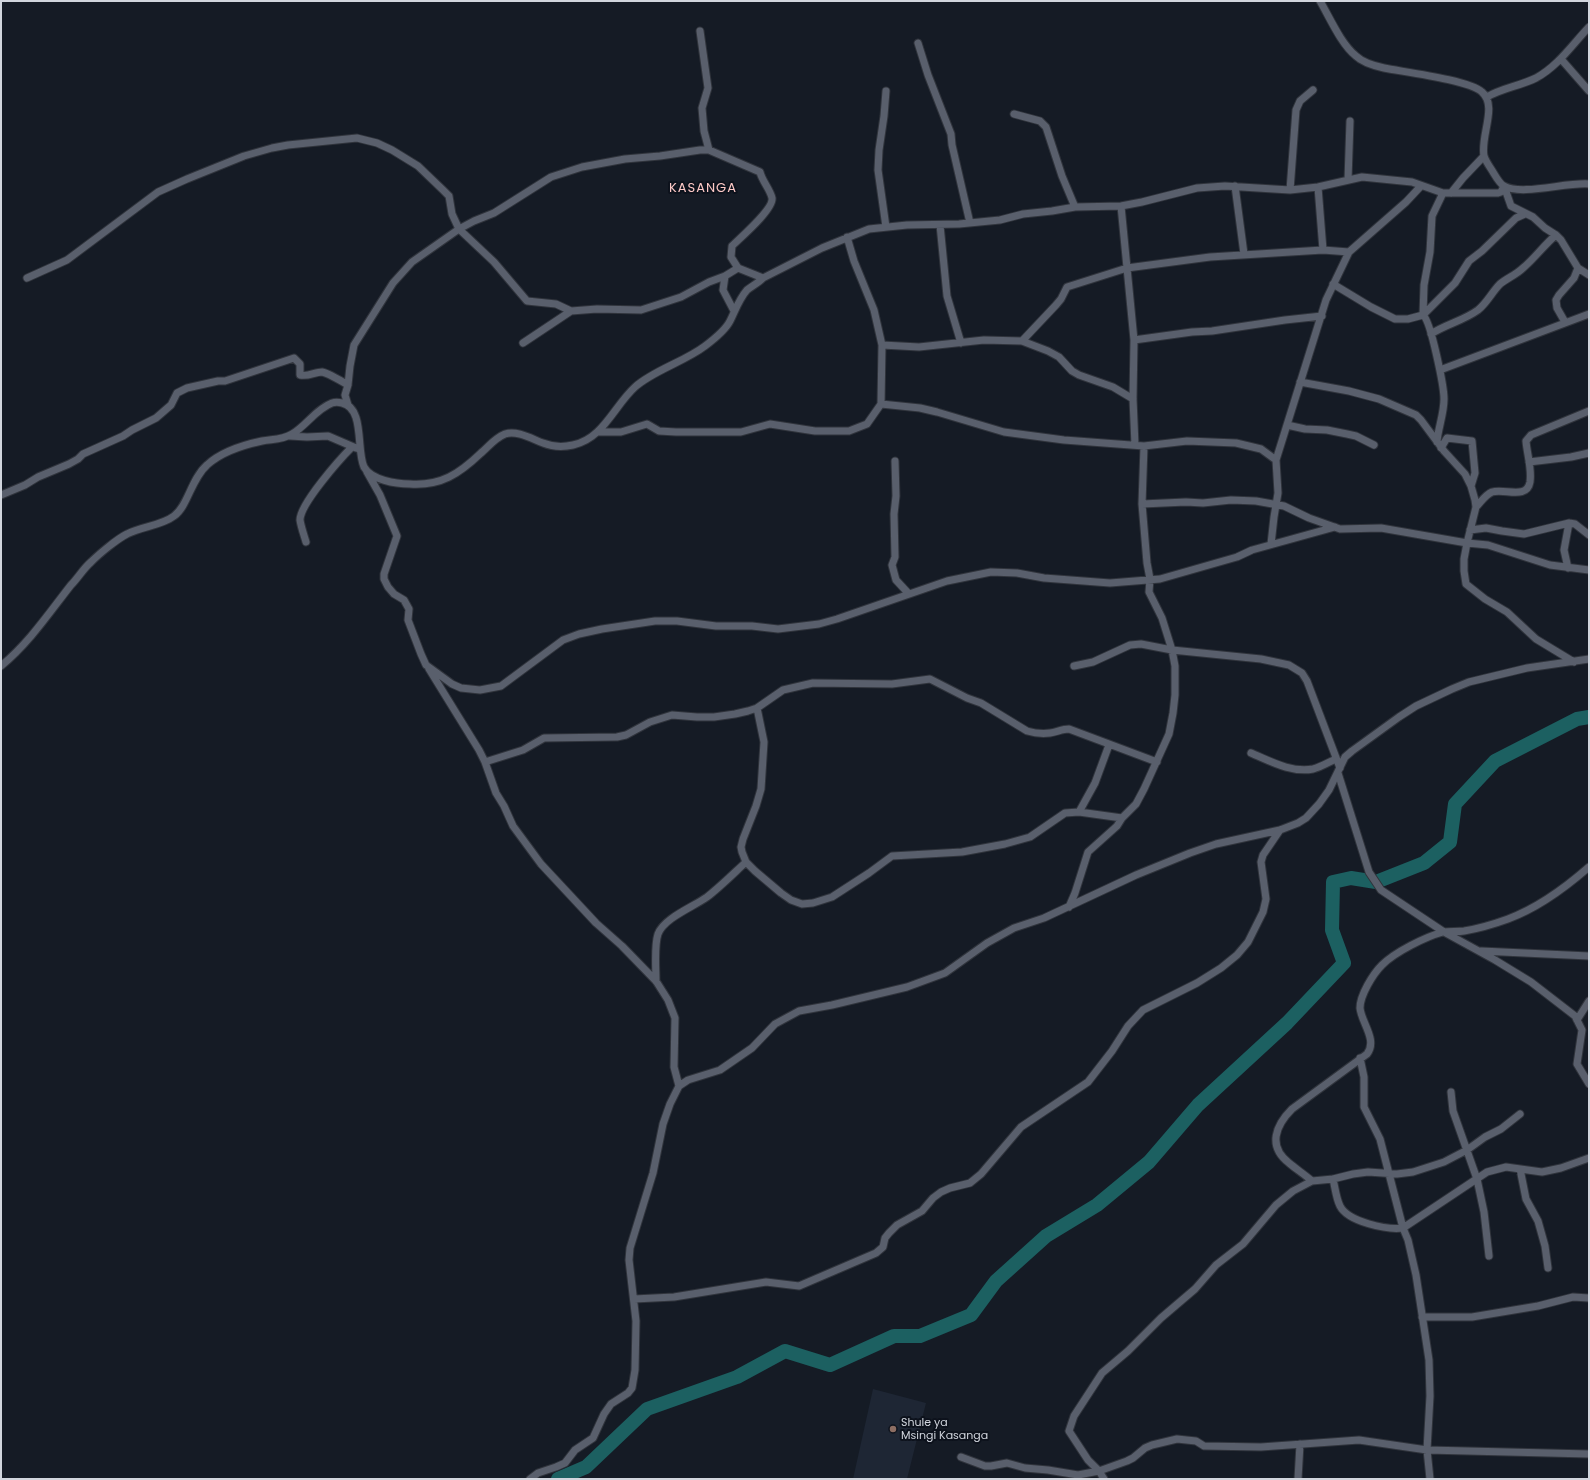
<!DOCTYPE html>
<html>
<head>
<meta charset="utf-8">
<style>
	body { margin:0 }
	#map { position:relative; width:1590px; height:1480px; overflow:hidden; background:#151b25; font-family:Poppins,sans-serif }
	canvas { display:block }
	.frame { position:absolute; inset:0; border:2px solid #d1d5dd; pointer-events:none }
</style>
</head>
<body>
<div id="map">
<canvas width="1590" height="1480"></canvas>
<div class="frame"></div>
</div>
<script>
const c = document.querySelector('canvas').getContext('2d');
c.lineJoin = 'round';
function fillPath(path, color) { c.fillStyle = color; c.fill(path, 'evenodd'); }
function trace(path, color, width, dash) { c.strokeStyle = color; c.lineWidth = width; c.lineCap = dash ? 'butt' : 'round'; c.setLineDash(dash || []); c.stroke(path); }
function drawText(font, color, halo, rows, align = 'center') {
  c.font = font + ' Poppins,sans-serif'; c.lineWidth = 4; c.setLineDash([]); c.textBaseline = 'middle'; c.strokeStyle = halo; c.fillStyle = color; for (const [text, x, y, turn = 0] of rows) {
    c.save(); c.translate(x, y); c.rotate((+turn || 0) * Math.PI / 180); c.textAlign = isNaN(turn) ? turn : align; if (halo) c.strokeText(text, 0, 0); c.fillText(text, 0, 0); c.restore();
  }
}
fillPath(new Path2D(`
	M873,1389L926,1403L907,1479H853Z`), '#1e2634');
trace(new Path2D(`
	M558,1479L586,1467L647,1409L737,1377L785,1351L830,1365L894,1336H920L971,1315L996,1281L1046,1236L1097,1205L1149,1162L1198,1105L1287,1023L1344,963L1332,930L1333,882L1351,878L1376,882L1424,863L1450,842L1455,804L1495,761L1577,719L1589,717`), '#1c6061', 14);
const street = new Path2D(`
	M1320,1C1330,18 1341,44 1356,56C1363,63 1375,66 1384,68C1404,72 1469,80 1482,92C1498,106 1480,136 1484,156C1486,162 1490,167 1493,172C1496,177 1500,184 1504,186C1522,196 1566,182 1589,184
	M700,31L708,88L702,108L704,131L709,150
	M918,43L928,75L951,134L952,145L970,223
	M1561,59L1589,91
	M1487,97C1502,88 1520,86 1536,78C1558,66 1572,45 1589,27
	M1014,114L1040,121L1046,127L1062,176L1075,207
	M1348,180L1350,121
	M1235,186L1244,254
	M1504,186L1511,206L1533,217L1545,228L1556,235L1561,240L1578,268L1589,275
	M1318,187L1323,250
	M1290,190L1296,110L1300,101L1313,90
	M1451,193L1463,178L1484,156
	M1121,206L1134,340L1133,399L1135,445
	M940,225L947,296L961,343
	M886,227L878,170L879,150L884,116L886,91
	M27,278L67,260L158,192L187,179L244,156L272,148L288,145L357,138L377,143L392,150L418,166L443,190L449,196L452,214L459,229L494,262L527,301L556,304L571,311
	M1333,284L1371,307L1395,319H1408L1423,315L1455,283L1469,261L1482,251L1516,218L1525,214
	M734,311L723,290L725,276L738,268
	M1565,322L1557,308L1556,300L1559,295L1574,278L1578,268
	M1431,334C1446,324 1463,321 1478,310C1487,303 1492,292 1500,284C1507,278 1516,275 1523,268C1535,258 1544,245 1556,235
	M1134,340L1192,332L1212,331L1285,320L1322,316
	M1022,341L1056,305L1061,299L1067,287L1127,268L1210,257L1323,250L1349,252
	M523,343L571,311L597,309L641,310L681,297L709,282L725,276
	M882,345L919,347L984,340L1022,341L1048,351L1059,357L1072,371L1079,375L1113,387L1133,399
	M1440,370L1589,314
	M1300,382L1349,391L1379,399L1416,415L1421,420L1444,451L1465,474L1471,486L1475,500L1476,507L1467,543L1464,559V571L1466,584L1485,599L1507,612L1536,639L1574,662
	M881,404L920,408L937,412L1004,432L1064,440L1144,446L1187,441L1236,443L1261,449L1276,460L1278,493L1274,517L1271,544
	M348,405L345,395L348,385L350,366L354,345L393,283L412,262L459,229L474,221L494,213L551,177L582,167L625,159L660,156L700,150H709L760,172C762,181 770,189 772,198C774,209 740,238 732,246L731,257L738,268L763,278
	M1287,425L1305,429L1327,430L1347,434L1356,436L1374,445
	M600,432H621L647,424L659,431L676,432H741L770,424L815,431H849L867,424L881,404L882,345L874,310L854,261L847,237
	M290,436L307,437L328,436L356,448
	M1437,442C1438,428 1444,414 1444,399C1444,387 1431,321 1423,315L1424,285L1430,252L1432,216L1443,193
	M1441,448L1447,438L1472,441L1475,473L1471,486
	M1276,460L1326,300L1349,252L1406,202L1421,186
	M895,461L896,496L894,514L895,557L892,565L896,580L909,594
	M1529,462L1571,457L1589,453
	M367,472L380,495L397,536L384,574V579L388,587L394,594L404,600L409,609L408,620L421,654L426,665L452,684L461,688L480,690L501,686L563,640L579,634L602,629L655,621H677L716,626H752L778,629L819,624L837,619L947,581L991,572L1017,573L1044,578L1110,583L1160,579L1237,557L1252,550L1335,527
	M1,495L25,485L38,477L69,464L78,459L83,454L123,436L132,430L156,418L171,405L177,393L187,388L218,381H225L294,358L300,364V375C308,377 315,372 322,372C327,373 343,382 348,385
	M1142,504L1186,502L1203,503L1231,500L1256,501L1284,506L1309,518L1340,529L1381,528L1467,543L1488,545L1550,565L1589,570
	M1476,507C1481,502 1485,495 1492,492C1504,488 1527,500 1530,482C1532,468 1527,454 1526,441L1531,435L1589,411
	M1470,530L1486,528L1502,531L1524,534L1569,523L1575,524L1589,535
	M306,542C304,535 301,527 300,520C300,504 340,459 352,447
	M1568,568L1564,550L1569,523
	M1,666C29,643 49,613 71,585C78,578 83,569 91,562C99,554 117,539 127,534C142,526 161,526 174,516C188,506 191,479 207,465C221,452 243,445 262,441C273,439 282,440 292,434C306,426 316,409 332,403C335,402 338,402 342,403C365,408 356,450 364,467C371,480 396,484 410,484C441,486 459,474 481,453C489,446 495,438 505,434C517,430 532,439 543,443C553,447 564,447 573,445C603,439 614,406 635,387C654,370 684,362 705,346C713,340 725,331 730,321C735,311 739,299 747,290C752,286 758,283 763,278L822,248L869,229L907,225L959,224L1000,220L1023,214L1052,211L1075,207L1121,206L1142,202L1197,188L1225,186L1290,190L1318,187L1362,177L1412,182L1443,193H1498L1501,192L1504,186
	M1074,666L1093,662L1130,645L1141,644L1172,650L1261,659L1289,665L1302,673L1307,681L1340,768
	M429,669L479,750L485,762L496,793L504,806L513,826L541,864L596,923L622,946L656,981L668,1000L675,1018L674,1067L679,1086
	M757,708L764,742L761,789L756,806L743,839L741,847L742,852L746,862L755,871L781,893L791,900L802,904L813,903L832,897L869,873L892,856L962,852L1005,844L1030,837L1065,813L1079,812L1122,818
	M1251,753C1270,761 1291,773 1313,769C1321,767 1329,762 1336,759
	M485,762L523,750L544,738L617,737L626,735L650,722L672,715L697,717H714L735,714L748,711L757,708L783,690L813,683L892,684L930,679L967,698L981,703L1027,731C1034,733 1042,734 1050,733C1057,732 1062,729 1069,729L1157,762
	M1338,773L1369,872L1381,890L1444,932L1495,960L1531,982L1575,1016L1582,1030L1577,1064L1589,1084
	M1079,812L1095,783L1109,745
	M1069,907L1075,893L1088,852L1117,826L1122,818L1136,804L1144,789L1169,734L1173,713L1175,695V666L1172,650L1162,618L1149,592L1150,579L1147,563L1142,504L1144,446
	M1481,951L1589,956
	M656,981C656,968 654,946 658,934C664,918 693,907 707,897C720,887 733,874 746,862
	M1577,1020L1589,1001
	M1360,1058L1364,1077V1107L1380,1139L1403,1228L1408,1240L1416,1275L1429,1360L1430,1396L1427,1450L1430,1479
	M1451,1092L1453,1111L1477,1179
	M1520,1169L1526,1199L1538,1221L1545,1246L1548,1268
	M1333,1179C1335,1187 1336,1198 1340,1206C1348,1222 1387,1230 1403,1228L1487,1172L1506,1167L1542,1172L1561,1168L1589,1158
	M1477,1179L1484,1212L1489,1256
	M1312,1181C1304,1174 1296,1169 1289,1163C1267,1146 1276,1125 1292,1109L1367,1054C1378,1040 1361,1022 1360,1008C1360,995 1373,974 1382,965C1395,952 1425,937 1443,932C1450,931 1457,932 1464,931C1476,929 1497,923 1508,919C1538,908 1565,888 1589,867
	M634,1299L674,1297L766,1282L799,1286L876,1253L883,1247L885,1238L889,1233L897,1225L922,1211L933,1198L941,1192L950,1188L970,1183L981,1174L1021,1127L1088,1082L1112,1051L1128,1026L1143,1010L1197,983L1221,968L1237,955L1248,942L1263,912L1266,899L1261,862L1263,855L1280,830
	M1422,1317H1472L1538,1306L1573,1297L1589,1298
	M961,1457L985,1466H991L1007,1463L1025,1468L1048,1470L1078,1475L1099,1471L1127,1461L1133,1458L1145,1448L1152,1445L1177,1439L1196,1441L1204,1446L1261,1447L1359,1440L1427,1450L1589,1454
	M530,1479L538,1473L556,1467L565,1463L575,1450L593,1438L604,1414L611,1404L628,1393L632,1388L635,1370L636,1321L629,1260L630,1248L653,1173L663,1124L670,1104L679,1086L688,1080L720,1070L752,1048L775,1024L799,1011L832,1005L907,987L945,973L987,943L1014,928L1044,918L1136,875L1190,853L1216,844L1280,830L1298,823L1306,818L1319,804L1329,790L1345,757L1352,751L1399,717L1416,706L1452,689L1469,682L1527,668L1589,659
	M1104,1479L1099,1471L1088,1460L1069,1431L1074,1416L1102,1373L1128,1351L1161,1318L1195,1289L1216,1265L1243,1244L1276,1205L1293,1191L1312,1181L1333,1179L1353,1174L1368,1172L1397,1174L1413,1172L1444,1162L1467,1150L1485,1137L1501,1129L1520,1114
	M1298,1479L1300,1444`);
trace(street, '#30343c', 9);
trace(street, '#595f6c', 7);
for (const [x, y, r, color] of [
	[893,1429,4,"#8d6e63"]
]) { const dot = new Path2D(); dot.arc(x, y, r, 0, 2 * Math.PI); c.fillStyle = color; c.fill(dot); trace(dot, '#0d121c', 1.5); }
drawText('11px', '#d1d5dd', '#0d121c', [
	["Shule ya",901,1423],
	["Msingi Kasanga",901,1436]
], 'left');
c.letterSpacing = '1px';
drawText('13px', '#fecac7', '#0d121c', [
	["KASANGA",703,189]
]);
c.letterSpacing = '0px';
</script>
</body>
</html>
